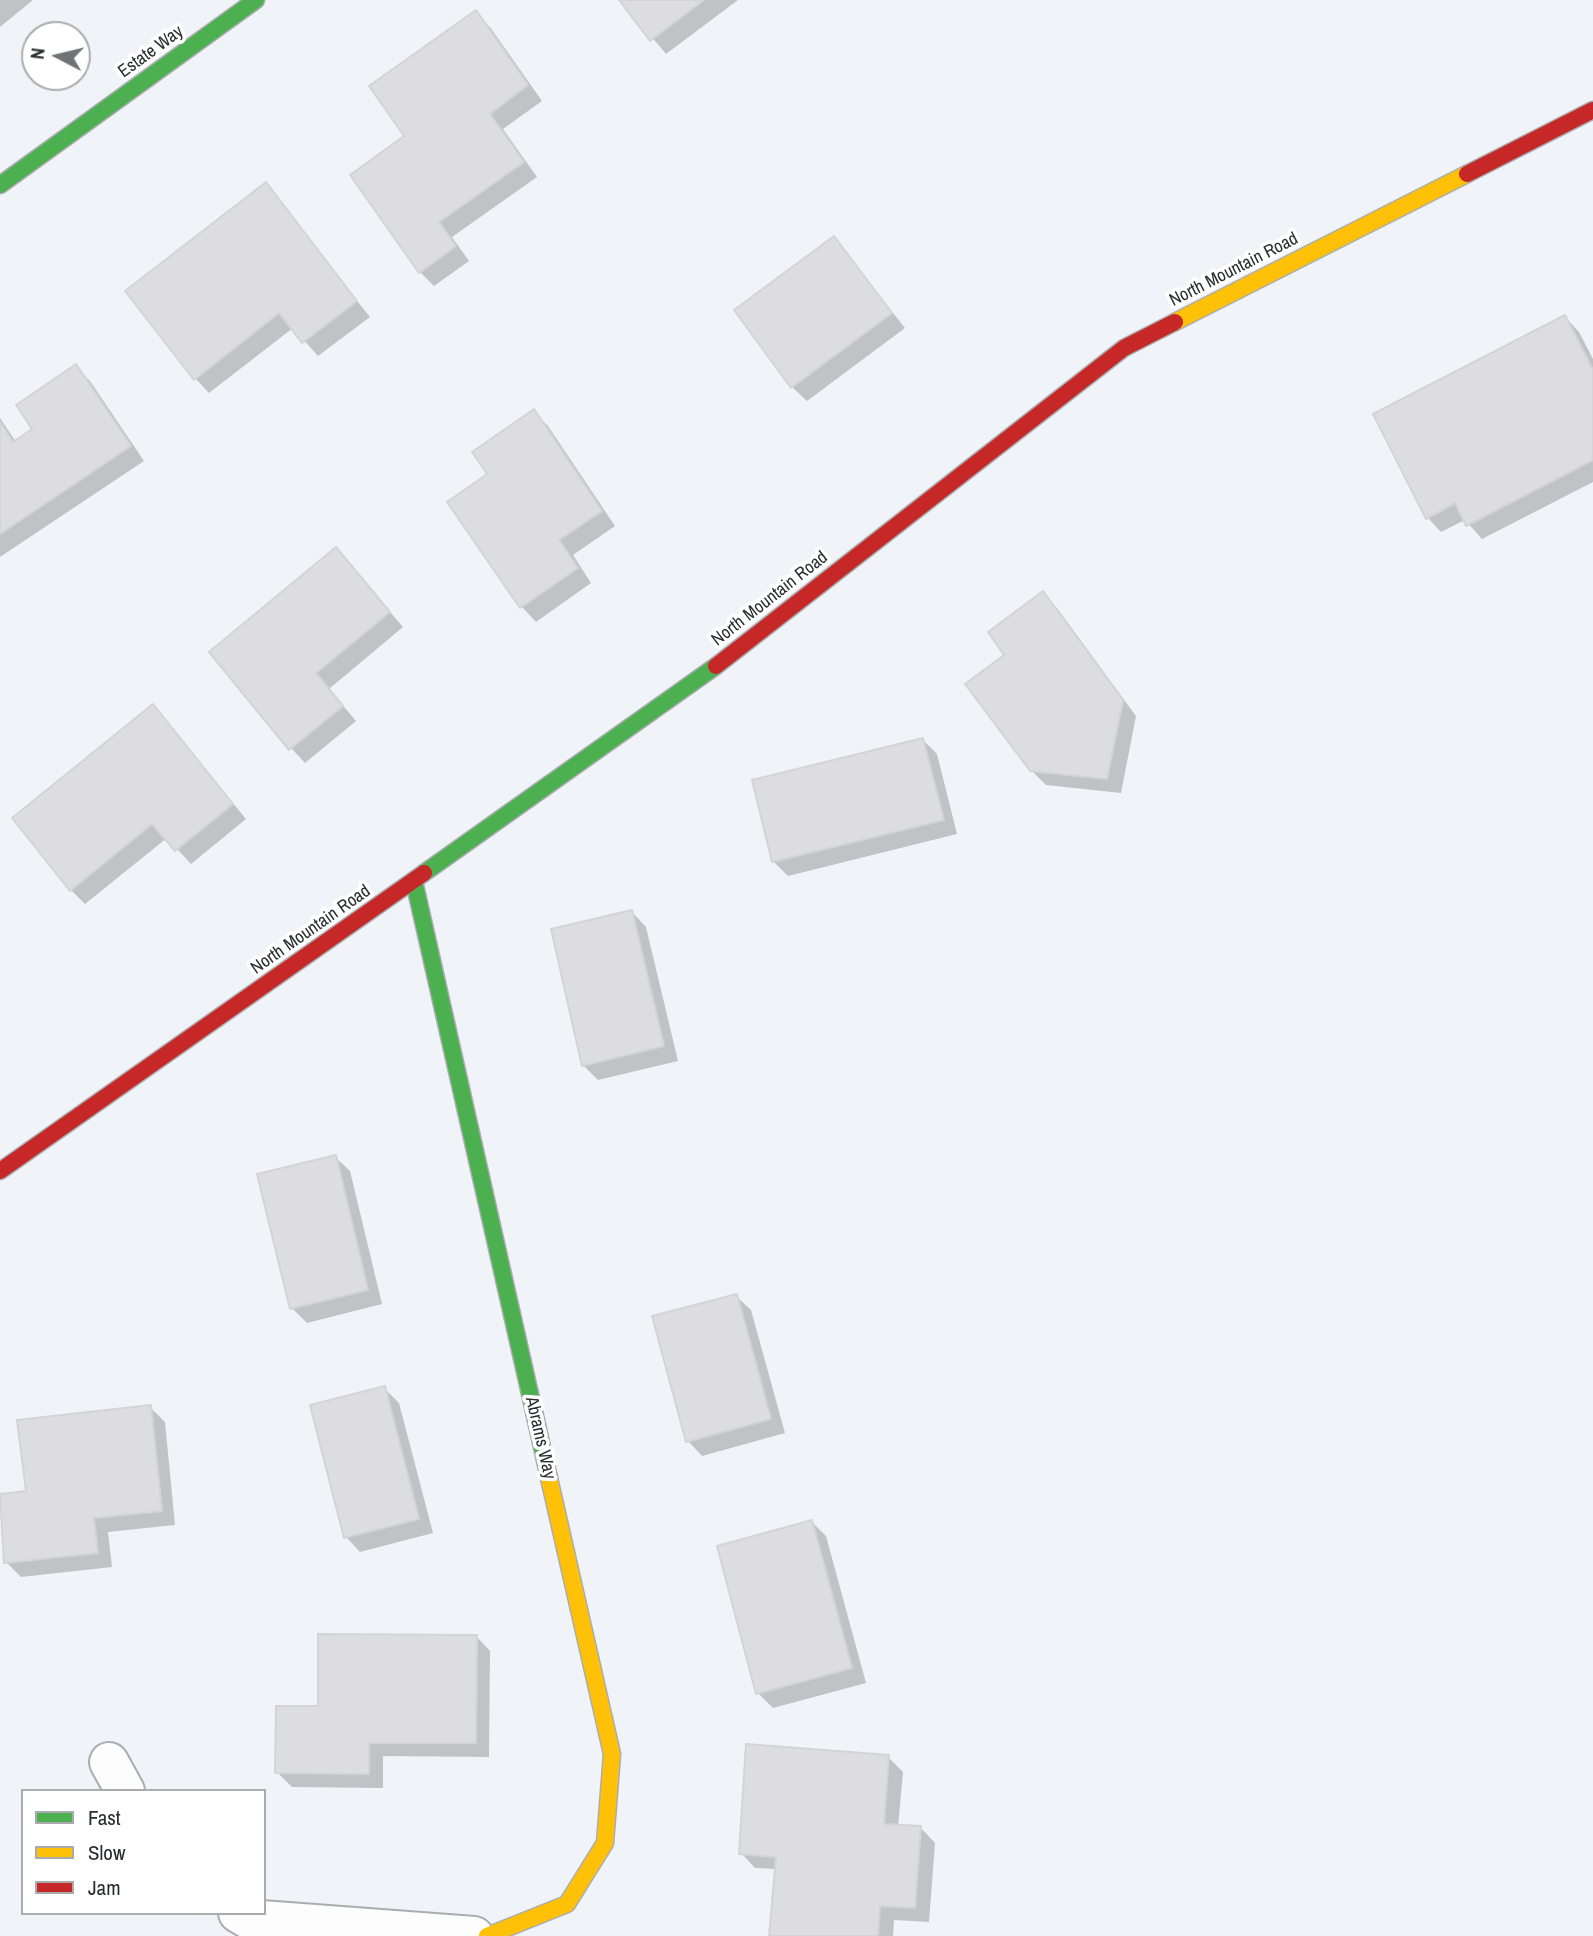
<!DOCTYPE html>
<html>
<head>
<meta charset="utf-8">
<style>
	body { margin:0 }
	#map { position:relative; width:1593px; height:1936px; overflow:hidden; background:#f0f4f8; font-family:"Archivo Narrow",sans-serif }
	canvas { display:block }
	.legend { position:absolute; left:21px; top:1789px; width:245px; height:126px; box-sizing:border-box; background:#fff; border:2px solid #aaabac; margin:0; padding:9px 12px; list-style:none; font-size:21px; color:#2a2d2f }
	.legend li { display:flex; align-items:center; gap:14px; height:35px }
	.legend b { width:35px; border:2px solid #aaabac }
	.north { position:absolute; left:21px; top:21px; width:70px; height:70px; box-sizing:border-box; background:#fff; border:2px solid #aaabac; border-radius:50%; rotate:277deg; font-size:19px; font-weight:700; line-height:28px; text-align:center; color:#2a2d2f }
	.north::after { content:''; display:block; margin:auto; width:24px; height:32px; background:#6f7375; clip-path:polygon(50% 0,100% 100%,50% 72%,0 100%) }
</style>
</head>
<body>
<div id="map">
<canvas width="1593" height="1936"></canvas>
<ul class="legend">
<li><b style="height:9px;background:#4caf50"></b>Fast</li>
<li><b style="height:9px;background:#ffc107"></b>Slow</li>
<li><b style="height:9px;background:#c62828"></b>Jam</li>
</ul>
<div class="north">N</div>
</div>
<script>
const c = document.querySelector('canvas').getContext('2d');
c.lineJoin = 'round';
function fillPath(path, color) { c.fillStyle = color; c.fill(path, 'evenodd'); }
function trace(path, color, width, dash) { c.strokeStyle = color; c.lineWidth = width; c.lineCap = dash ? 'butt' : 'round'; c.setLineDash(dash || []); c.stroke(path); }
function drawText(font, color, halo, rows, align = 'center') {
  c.font = font + ' "Archivo Narrow",sans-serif'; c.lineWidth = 7; c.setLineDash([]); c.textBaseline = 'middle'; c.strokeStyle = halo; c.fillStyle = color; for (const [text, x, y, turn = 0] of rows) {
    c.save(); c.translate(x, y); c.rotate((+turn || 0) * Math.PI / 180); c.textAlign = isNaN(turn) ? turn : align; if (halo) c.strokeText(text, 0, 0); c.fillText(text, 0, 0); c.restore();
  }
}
fillPath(new Path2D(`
	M0,0H33L0,27Z
	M621,0H738L666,54Z
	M475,13L490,27L542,101L503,129L537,177L452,237L469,261L434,286L420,272Z
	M265,185L370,317L318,356L293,328L209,393L195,378Z
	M834,238L905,328L807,401L792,387Z
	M1565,317L1579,332L1593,359V482L1482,539L1465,520L1441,532L1427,517Z
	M76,367L90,381L144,461L0,557V418L16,442L34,430Z
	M533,411L548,426L615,526L573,555L591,583L536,622L522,607L449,502L490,475Z
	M336,549L403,627L329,689L356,721L305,763L291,748Z
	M1042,594L1057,608L1136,716L1121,793L1046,785L1031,770L1007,655Z
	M153,706L246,819L191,864L167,838L85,904L71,890Z
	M923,740L937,754L957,834L788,876L773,861Z
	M632,912L646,927L678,1061L598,1080L583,1065Z
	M335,1157L350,1171L382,1304L307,1323L292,1308Z
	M736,1296L751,1310L785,1433L702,1456L688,1441Z
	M384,1388L399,1403L433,1533L360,1552L346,1537Z
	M150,1407L165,1422L175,1525L108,1532L112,1567L21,1577L6,1562L0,1496L28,1493Z
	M812,1522L826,1536L866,1683L773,1708L758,1693Z
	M476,1636L490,1651L489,1757L383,1756V1788L292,1787L277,1772L320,1708Z
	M888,1757L903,1772L898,1827L921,1828L935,1843L929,1922L894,1920L893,1936H771L776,1869L755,1868L741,1853Z`), '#0003');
const building = new Path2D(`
	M619,0H704L650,41Z
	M476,10L528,85L490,114L524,162L439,222L456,246L419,273L350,175L404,136L369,86Z
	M266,182L357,301L302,343L279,313L194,380L125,291Z
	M834,236L892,313L791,388L734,310Z
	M1565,315L1593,370V460L1466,526L1455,503L1426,519L1373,414Z
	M76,364L131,446L0,534V422L13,442L32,429L16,405Z
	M534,409L602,511L559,540L578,568L520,608L447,502L487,474L472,452Z
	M336,547L390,612L316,673L343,706L289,750L209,652Z
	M1043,591L1123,700L1107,779L1030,771L965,684L1004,655L988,632Z
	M153,704L233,804L175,851L152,824L70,891L12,818Z
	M923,738L944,820L772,862L752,780Z
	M632,910L664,1046L582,1066L551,929Z
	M336,1155L368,1290L290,1309L257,1174Z
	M737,1294L771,1419L686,1442L652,1316Z
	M385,1386L419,1519L344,1538L310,1405Z
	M151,1405L162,1511L94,1518L98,1553L4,1563L0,1494L26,1491L17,1420Z
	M812,1520L852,1668L756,1694L717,1546Z
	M318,1634L477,1635L476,1743H369V1774L275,1773L276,1706H318Z
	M746,1744L889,1755L884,1824L921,1826L915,1908L880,1906L878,1936H769L776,1857L739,1854Z`);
fillPath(building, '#dddddf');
trace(building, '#d3d4d6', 2);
const street = new Path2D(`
	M109,1762L125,1791
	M238,1913L248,1919L474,1936`);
const fast = new Path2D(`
	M0,185L256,0
	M424,873L716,666
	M414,881L549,1478`);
const slow = new Path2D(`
	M1175,322L1467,174
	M487,1936L567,1904L605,1843L612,1754L549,1478`);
const jam = new Path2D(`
	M1467,174L1593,110
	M716,666L1124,348L1175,322
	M0,1171L424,873`);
trace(street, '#aaadb0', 42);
trace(fast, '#aaadb0', 19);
trace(slow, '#aaadb0', 19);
trace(jam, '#aaadb0', 19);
trace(street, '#fdfdfe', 38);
trace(fast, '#4caf50', 16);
trace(slow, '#ffc107', 16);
trace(jam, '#c62828', 16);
drawText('18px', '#2a2d2f', '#fff', [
	["Estate Way",151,52,-36],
	["North Mountain Road",1234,270,-27],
	["North Mountain Road",770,599,-38],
	["North Mountain Road",311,930,-35],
	["Abrams Way",540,1438,77]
]);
</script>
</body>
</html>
